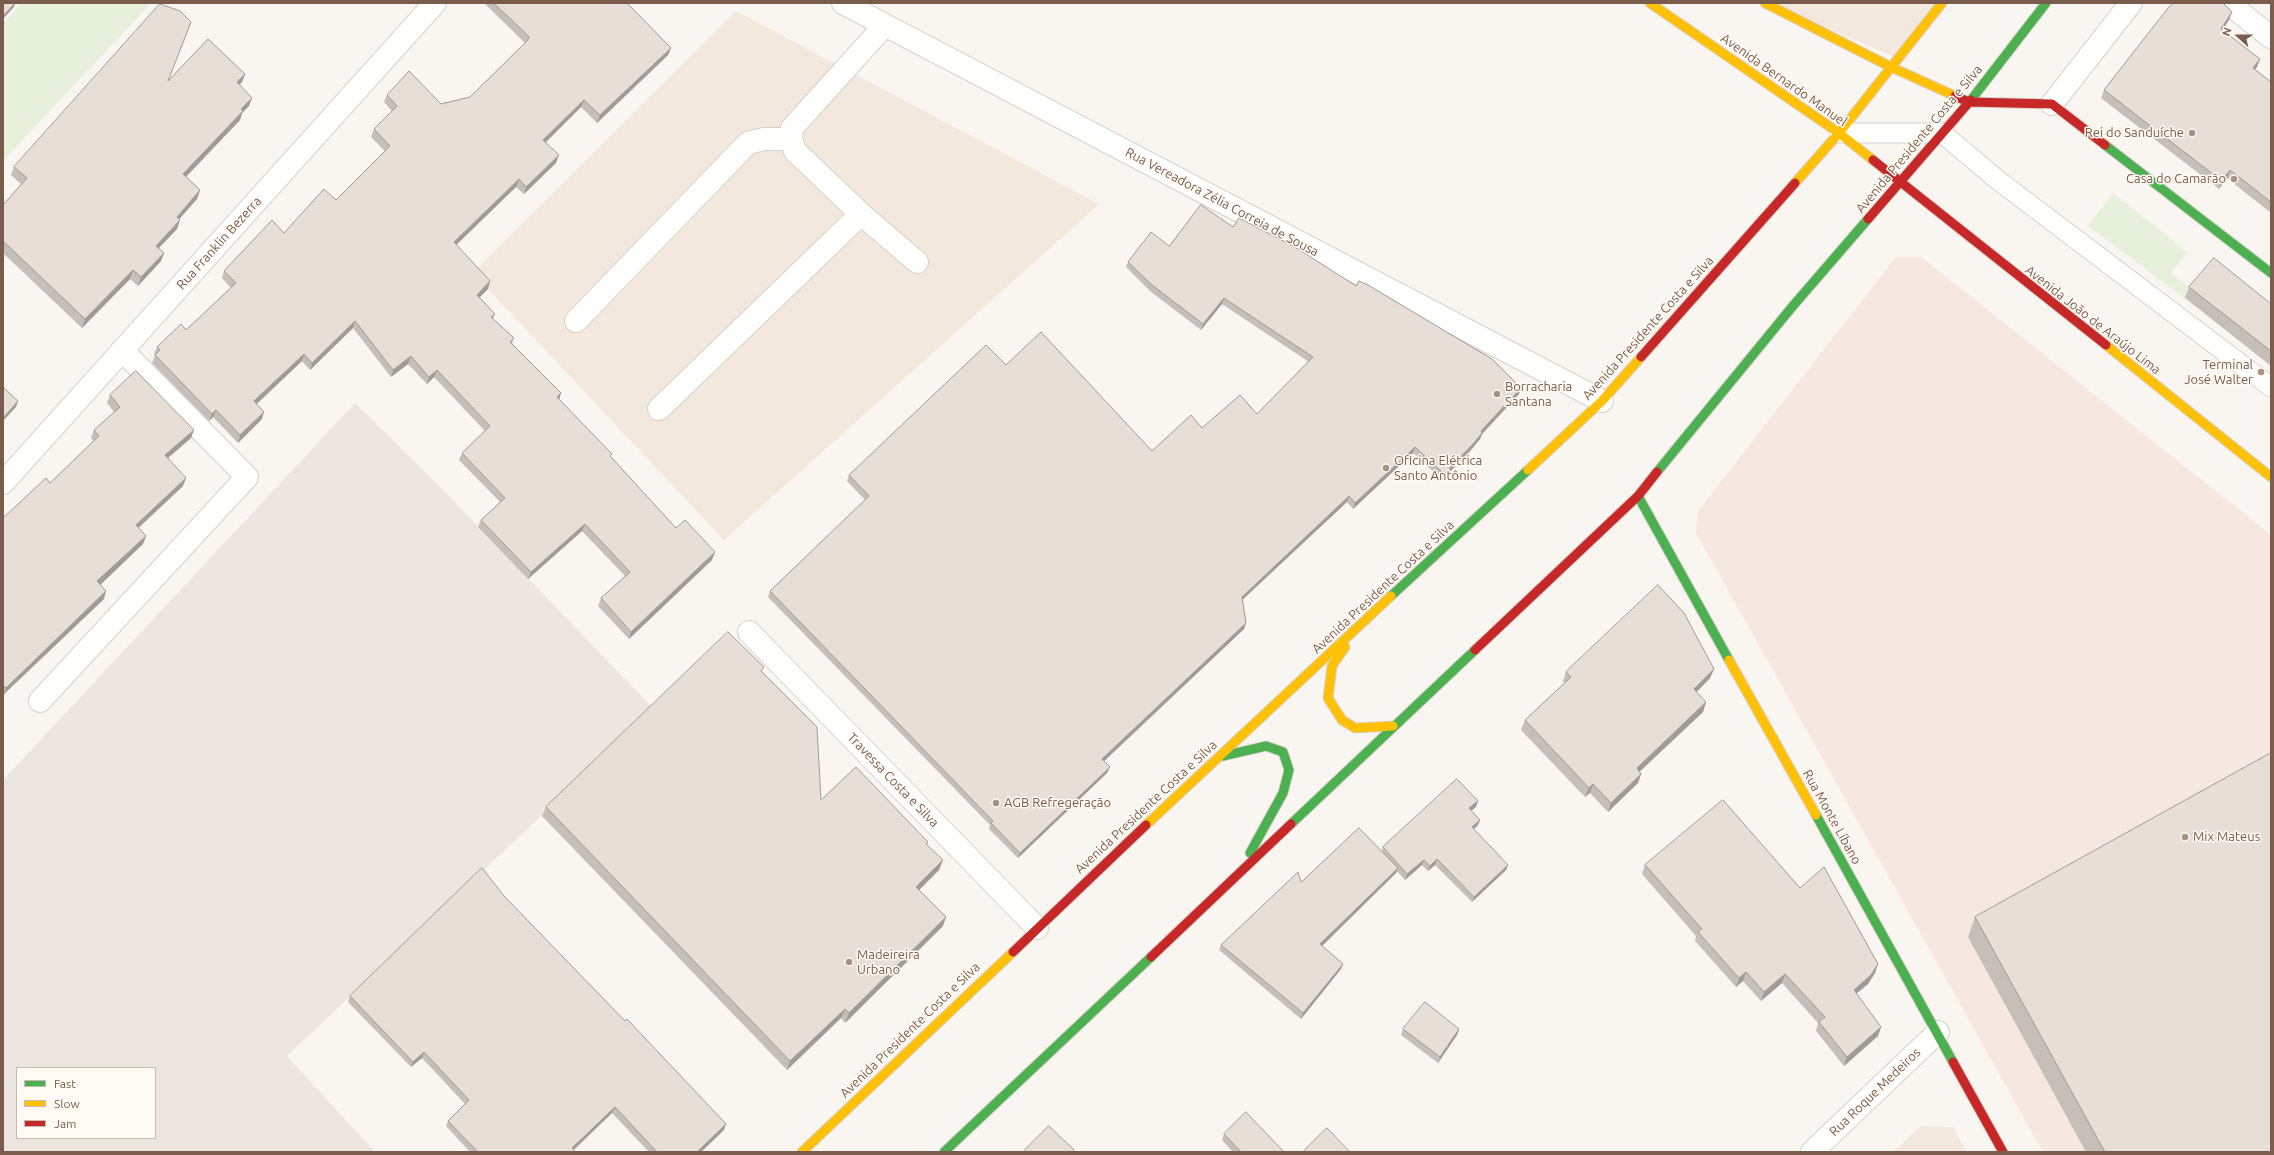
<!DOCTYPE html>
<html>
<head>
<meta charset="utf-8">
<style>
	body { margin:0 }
	#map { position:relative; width:2274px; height:1155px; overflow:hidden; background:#f9f5f0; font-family:Ubuntu,sans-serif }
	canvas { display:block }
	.frame { position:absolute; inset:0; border:4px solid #7a5c4d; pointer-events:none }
	.legend { position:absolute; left:16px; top:1067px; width:140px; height:72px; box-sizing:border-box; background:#fffaf3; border:1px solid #cabbb1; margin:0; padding:5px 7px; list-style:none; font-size:12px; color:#7a5c4d }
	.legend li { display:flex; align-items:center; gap:8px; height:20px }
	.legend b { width:20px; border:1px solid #cabbb1 }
	.north { position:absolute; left:2218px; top:16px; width:40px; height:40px; -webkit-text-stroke:3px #fffaf3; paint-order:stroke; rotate:291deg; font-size:11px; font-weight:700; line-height:16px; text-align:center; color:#7a5c4d }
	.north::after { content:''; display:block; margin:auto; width:14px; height:18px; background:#7a5c4d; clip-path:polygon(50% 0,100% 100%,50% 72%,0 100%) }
</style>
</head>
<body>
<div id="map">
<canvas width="2274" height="1155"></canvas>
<div class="frame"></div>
<ul class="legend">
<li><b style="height:5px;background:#4caf50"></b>Fast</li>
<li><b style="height:5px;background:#ffc107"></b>Slow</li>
<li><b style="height:5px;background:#c62828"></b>Jam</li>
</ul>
<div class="north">N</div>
</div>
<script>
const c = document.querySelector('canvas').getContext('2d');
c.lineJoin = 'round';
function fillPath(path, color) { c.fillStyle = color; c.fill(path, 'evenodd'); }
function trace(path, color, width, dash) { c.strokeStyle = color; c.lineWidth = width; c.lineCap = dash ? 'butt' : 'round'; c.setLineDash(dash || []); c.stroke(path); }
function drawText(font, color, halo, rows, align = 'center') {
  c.font = font + ' Ubuntu,sans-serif'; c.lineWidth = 3; c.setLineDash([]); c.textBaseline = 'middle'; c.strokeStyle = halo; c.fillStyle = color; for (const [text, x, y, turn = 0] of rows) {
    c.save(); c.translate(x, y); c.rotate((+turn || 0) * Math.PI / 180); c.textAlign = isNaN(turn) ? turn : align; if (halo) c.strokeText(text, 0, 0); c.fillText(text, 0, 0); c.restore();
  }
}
fillPath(new Path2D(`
	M1765,3H1942L1898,58Z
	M736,11L1099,204L724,540L473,273Z
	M1921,1126L1953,1127L1967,1152H1893Z`), '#f2e8de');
fillPath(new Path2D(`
	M1896,257H1921L2271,535V1152H2043L1696,533L1698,511Z`), '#f6e8e1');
fillPath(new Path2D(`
	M355,403L435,482L654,709L287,1056L375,1152H3V780ZM17,1068H155V1138H17Z`), '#ede5e0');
fillPath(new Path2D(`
	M22,3H151L3,161V24Z
	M2113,193L2187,252L2171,273L2192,290L2186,299L2088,226Z`), '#e7f0db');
const lane = new Path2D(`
	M1839,133H1942L1999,181L2271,387`);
const street = new Path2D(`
	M843,3L1602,401
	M2228,3L2271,37
	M885,25L792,128L791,139L795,151L861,214L917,262
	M2052,104L2131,3
	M576,321L748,143L764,139H791
	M659,409L861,214
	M3,483L435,3
	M749,632L1037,928
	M40,701L247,477L122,350
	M1812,1152L1938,1032`);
const fast = new Path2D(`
	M1971,100L2046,3
	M2105,145L2271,273
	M1657,472L1792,307L1868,219
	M1638,496L1729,660
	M1391,596L1528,470
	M1223,756L1266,746L1283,752L1289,770L1283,793L1250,853
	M1816,815L1953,1062
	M1291,824L1475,650
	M944,1152L1151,957`);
const slow = new Path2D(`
	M1650,3L1839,133L1873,160
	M1765,3L1891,67L1955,96
	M1795,183L1839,133L1942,3
	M2106,345L2271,477
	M1528,470L1602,401L1641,357
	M1345,647L1332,666L1328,698L1342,720L1355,728L1393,726
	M1729,660L1816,815
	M1146,825L1391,596
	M802,1152L1013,952`);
const jam = new Path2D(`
	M1955,96L1969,102L2052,104L2105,145
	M1873,160L2106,345
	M1868,219L1971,100
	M1641,357L1795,183
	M1475,650L1638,496L1657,472
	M1013,952L1146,825
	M1151,957L1291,824
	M1953,1062L2003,1152`);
trace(lane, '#d7d1cb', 21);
trace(street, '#d7d1cb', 24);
trace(fast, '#d9d2cb', 11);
trace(slow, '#d9d2cb', 11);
trace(jam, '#d9d2cb', 11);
trace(lane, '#fefefd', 19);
trace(street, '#fefefd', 22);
trace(fast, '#4caf50', 9);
trace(slow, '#ffc107', 9);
trace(jam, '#c62828', 9);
fillPath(new Path2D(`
	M484,3H627L671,48L668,55L597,123L581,107L546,142L556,163L524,194L516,187L456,245L488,289L479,297L495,314L493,319L514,338L512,344L559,399L611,457L676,528L712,560L629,639L598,606L601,598L625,576L582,531L528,579L478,527L481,520L500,502L459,460L462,453L485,431L434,377L427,384L408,364L391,377L353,328L310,370L302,361L257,404L262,419L238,443L213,417L209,421L152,363L155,355L154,354L157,347L186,330L231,288L222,278L224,271L336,200L385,151L371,137L374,129L392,111L384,102L387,95L441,104L470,97L525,43Z
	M2232,12L2229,20L2222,31L2260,59L2257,67L2255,70L2271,82V213L2227,178L2219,189L2101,98L2104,90Z
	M245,74L242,82L239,85L249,106L242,113L240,120L186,177L200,190L197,199L179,219L177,229L159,248L164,253L161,261L138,286L130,279L82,328L3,253V205L21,184L11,175L14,167L168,80Z
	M1233,227L1521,388L1519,394L1482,434L1480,439L1471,450L1442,480L1413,453L1353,509L1347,502L1242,600L1246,623L1244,629L1104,761L1107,773L1018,858L989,829L990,825L768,597L770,591L865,500L847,481L849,475L1006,365L1152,451L1202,428L1257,414L1309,362L1222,304L1201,330L1150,291L1126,267L1128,262L1169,246Z
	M2189,287L2271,304V366L2185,298Z
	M110,395L191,438L168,458L183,486L138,528L146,536L143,544L100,584L104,599L3,695V518L50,483L94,441L91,438L94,430L114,412L107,403Z
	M1714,669L1710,678L1696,692L1706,702L1703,712L1640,771L1641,774L1638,783L1608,812L1590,793L1585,797L1521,730L1525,720L1565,683L1563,681L1566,672Z
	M762,673L821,800L928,842L927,845L939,870L919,890L943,926L845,1023L841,1018L787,1070L542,816L546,807Z
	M1476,807L1471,810L1480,820L1478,825L1473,829L1508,865L1506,870L1472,902L1435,865L1428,871L1422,865L1405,880L1397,871L1396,873L1322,946L1343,964L1341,969L1301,1019L1219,950L1221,945L1382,851L1383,847Z
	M1645,865L1875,973L1868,984L1856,993L1881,1027L1878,1036L1844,1066L1816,1031L1818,1023L1782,983L1761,1001L1743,981L1736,987L1695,941L1696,936L1642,874Z
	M504,896L724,1130L701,1152H649L612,1113L574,1150L576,1152H470L446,1126L448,1121L465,1104L422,1058L411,1067L348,1002L350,996Z
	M1975,917L2271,1152H2086L1968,937Z
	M1403,1029H1459L1457,1035L1438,1063L1401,1035Z
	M1224,1134L1284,1152H1233L1222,1140Z`), '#c6bfb9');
fillPath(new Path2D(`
	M15,3L14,7L3,19V16Z
	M2232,12L2229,20L2218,37L2221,29Z
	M671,48L668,55L597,123L600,115Z
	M2260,59L2257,67L2250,76L2253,68Z
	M245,74L242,82L234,91L237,82Z
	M252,98L249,106L242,113L240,120L180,183L183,174L241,109Z
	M584,100L581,107L541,147L543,140Z
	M559,155L556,163L524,194L526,187Z
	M2230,170L2227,178L2219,189L2222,181Z
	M519,179L516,187L451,250L454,242Z
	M200,190L197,199L174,225L177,217Z
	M180,220L177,229L153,254L156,246Z
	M164,253L161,261L138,286L141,277Z
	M133,270L130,279L82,328L85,319Z
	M490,281L488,289L474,303L477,295Z
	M1224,298L1222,304L1201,330L1203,324Z
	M355,321L353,328L310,370L312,363Z
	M304,354L302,361L251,409L254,401Z
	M411,356L408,364L391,377L393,370Z
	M437,370L434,377L427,384L429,377Z
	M1521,388L1519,394L1482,434L1480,439L1471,450L1442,480L1444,474L1481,431Z
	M561,393L559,400L557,397Z
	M18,401L16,407L3,421V418Z
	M216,410L213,417L209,421L212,414Z
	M264,412L262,419L238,443L240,435Z
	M194,430L191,438L162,463L165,455Z
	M1415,447L1413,453L1353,509L1355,503Z
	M186,478L183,486L133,533L136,525Z
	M1349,496L1347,502L1240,602L1242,597Z
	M585,524L582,531L528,579L531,572Z
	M146,536L143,544L95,590L97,581Z
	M715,552L712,560L629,639L631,632Z
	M106,591L104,599L3,695L6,688Z
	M1246,623L1244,629L1100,765L1102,759Z
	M1714,669L1710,678L1690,699L1694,689Z
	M1706,702L1703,712L1634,777L1637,768Z
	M1110,767L1107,773L1018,858L1020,853Z
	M1641,774L1638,783L1608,812L1611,803Z
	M1593,784L1590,793L1585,797L1589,788Z
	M1478,801L1476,807L1467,814L1469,808Z
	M1480,820L1478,825L1470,833L1472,827Z
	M1437,859L1435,865L1428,871L1430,866Z
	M943,860L939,870L913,896L916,887Z
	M1424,860L1422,865L1405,880L1407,874Z
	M1508,865L1506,870L1472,902L1474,897Z
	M1398,868L1396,873L1318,950L1320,944Z
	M946,917L943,926L845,1023L849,1013Z
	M1343,964L1341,969L1301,1019L1303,1013Z
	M1878,964L1875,973L1868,984L1850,999L1854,990Z
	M1746,972L1743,981L1736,987L1739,978Z
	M1785,974L1782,983L1761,1001L1764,992Z
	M845,1009L841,1018L787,1070L790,1061Z
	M1881,1027L1878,1036L1844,1066L1847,1057Z
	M1459,1029L1457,1035L1438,1063L1440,1057Z
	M424,1052L422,1058L411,1067L413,1062Z
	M615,1107L612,1113L571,1152L572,1148Z
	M726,1124L724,1130L701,1152H697Z`), '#a19b96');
const building = new Path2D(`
	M3,3H15L3,16Z
	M494,3H627L671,48L600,115L584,100L543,140L559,155L526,187L519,179L454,242L490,281L477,295L495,314L491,317L514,338L510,342L561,393L557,397L612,454L610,456L676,528L685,520L715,552L631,632L601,598L630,572L585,524L531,572L481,520L505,498L462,453L490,426L437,370L429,377L411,356L393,370L355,321L312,363L304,354L254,401L264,412L240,435L216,410L212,414L155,355L160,350L157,347L181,324L186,330L236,283L224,271L272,220L284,233L324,189L336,200L390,146L374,129L397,106L387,95L409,71L441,104L470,97L527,41L529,37Z
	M2174,3H2223L2232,12L2221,29L2260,59L2253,68L2271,82V202L2230,170L2222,181L2104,90L2168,8Z
	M160,4L180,11L191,22L168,81L208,39L245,74L237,82L252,98L241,109L243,111L183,174L200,190L177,217L180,220L156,246L164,253L141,277L133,270L85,319L3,241V205L27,178L14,167Z
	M1201,205L1233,227L1239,218L1295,247L1356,286L1359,281L1368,285L1492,359L1521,388L1481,431L1482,433L1473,444L1444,474L1415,447L1355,503L1349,496L1242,597L1246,623L1102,759L1110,767L1020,853L991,823L993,821L770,591L869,496L849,475L986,345L1006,365L1041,332L1152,451L1191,415L1202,428L1240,395L1257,414L1313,357L1224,298L1203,324L1152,285L1128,262L1151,232L1169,246Z
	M2214,258L2271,304V351L2189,287Z
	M136,371L194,430L165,455L186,478L136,525L146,536L97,581L106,591L6,688L3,685V518L46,478L50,483L99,436L94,430L120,407L110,395Z
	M3,387L18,401L3,418Z
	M1658,585L1684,613L1714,669L1694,689L1706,702L1637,768L1641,774L1611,803L1593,784L1589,788L1525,720L1571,677L1566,672Z
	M728,632L764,667L761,671L817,727L821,800L856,767L928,842L926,844L943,860L916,887L946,917L849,1013L845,1009L790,1061L546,807Z
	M2271,753V1152H2105L1975,917Z
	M1457,779L1478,801L1469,808L1480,820L1472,827L1508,865L1474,897L1437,859L1430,866L1424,860L1407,874L1383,847Z
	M1723,800L1800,888L1824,867L1878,964L1871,975L1854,990L1881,1027L1847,1057L1819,1022L1825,1017L1785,974L1764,992L1746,972L1739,978L1698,932L1702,929L1645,865Z
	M1359,828L1398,868L1320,944L1343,964L1303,1013L1221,945L1298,872L1301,882Z
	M482,868L504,896L625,1021L627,1019L726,1124L697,1152H657L615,1107L572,1148L576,1152H478L448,1121L469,1100L424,1052L413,1062L350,996Z
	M1425,1002L1459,1029L1440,1057L1403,1029Z
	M1246,1112L1284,1152H1241L1224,1134Z
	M1049,1126L1074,1150L1073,1152H1026L1025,1150Z
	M1327,1128L1350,1152H1303Z`);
fillPath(building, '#e6ded7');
trace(building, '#a19b96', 1);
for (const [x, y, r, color] of [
	[2192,133,4,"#a69286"],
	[2234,179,4,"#a69286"],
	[2261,372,4,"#a69286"],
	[1497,394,4,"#a69286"],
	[1386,468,4,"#a69286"],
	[996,803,4,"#a69286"],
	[2185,837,4,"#a69286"],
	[849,962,4,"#a69286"]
]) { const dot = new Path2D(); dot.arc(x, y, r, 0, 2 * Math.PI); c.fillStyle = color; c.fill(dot); trace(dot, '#fffaf3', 1.5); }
drawText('13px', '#7a5c4d', '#fffaf3', [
	["Avenida Bernardo Manuel",1784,80,35],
	["Avenida Presidente Costa e Silva",1919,139,-50],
	["Rua Vereadora Zélia Correia de Sousa",1222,202,28],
	["Rua Franklin Bezerra",219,243,-48],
	["Avenida João de Araújo Lima",2093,320,38],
	["Avenida Presidente Costa e Silva",1648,328,-48],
	["Avenida Presidente Costa e Silva",1383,587,-43],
	["Travessa Costa e Silva",893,780,46],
	["Avenida Presidente Costa e Silva",1146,807,-43],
	["Rua Monte Líbano",1832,817,61],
	["Avenida Presidente Costa e Silva",910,1030,-44],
	["Rua Roque Medeiros",1875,1092,-44]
]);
drawText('13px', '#7a5c4d', '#fffaf3', [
	["Rei do Sanduíche",2184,133,"right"],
	["Casa do Camarão",2226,179,"right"],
	["Terminal",2253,365,"right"],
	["José Walter",2253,380,"right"],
	["Borracharia",1505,387],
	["Santana",1505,402],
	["Oficina Elétrica",1394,461],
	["Santo Antônio",1394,476],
	["AGB Refregeração",1004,803],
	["Mix Mateus",2193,837],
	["Madeireira",857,955],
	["Urbano",857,970]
], 'left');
</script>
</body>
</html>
